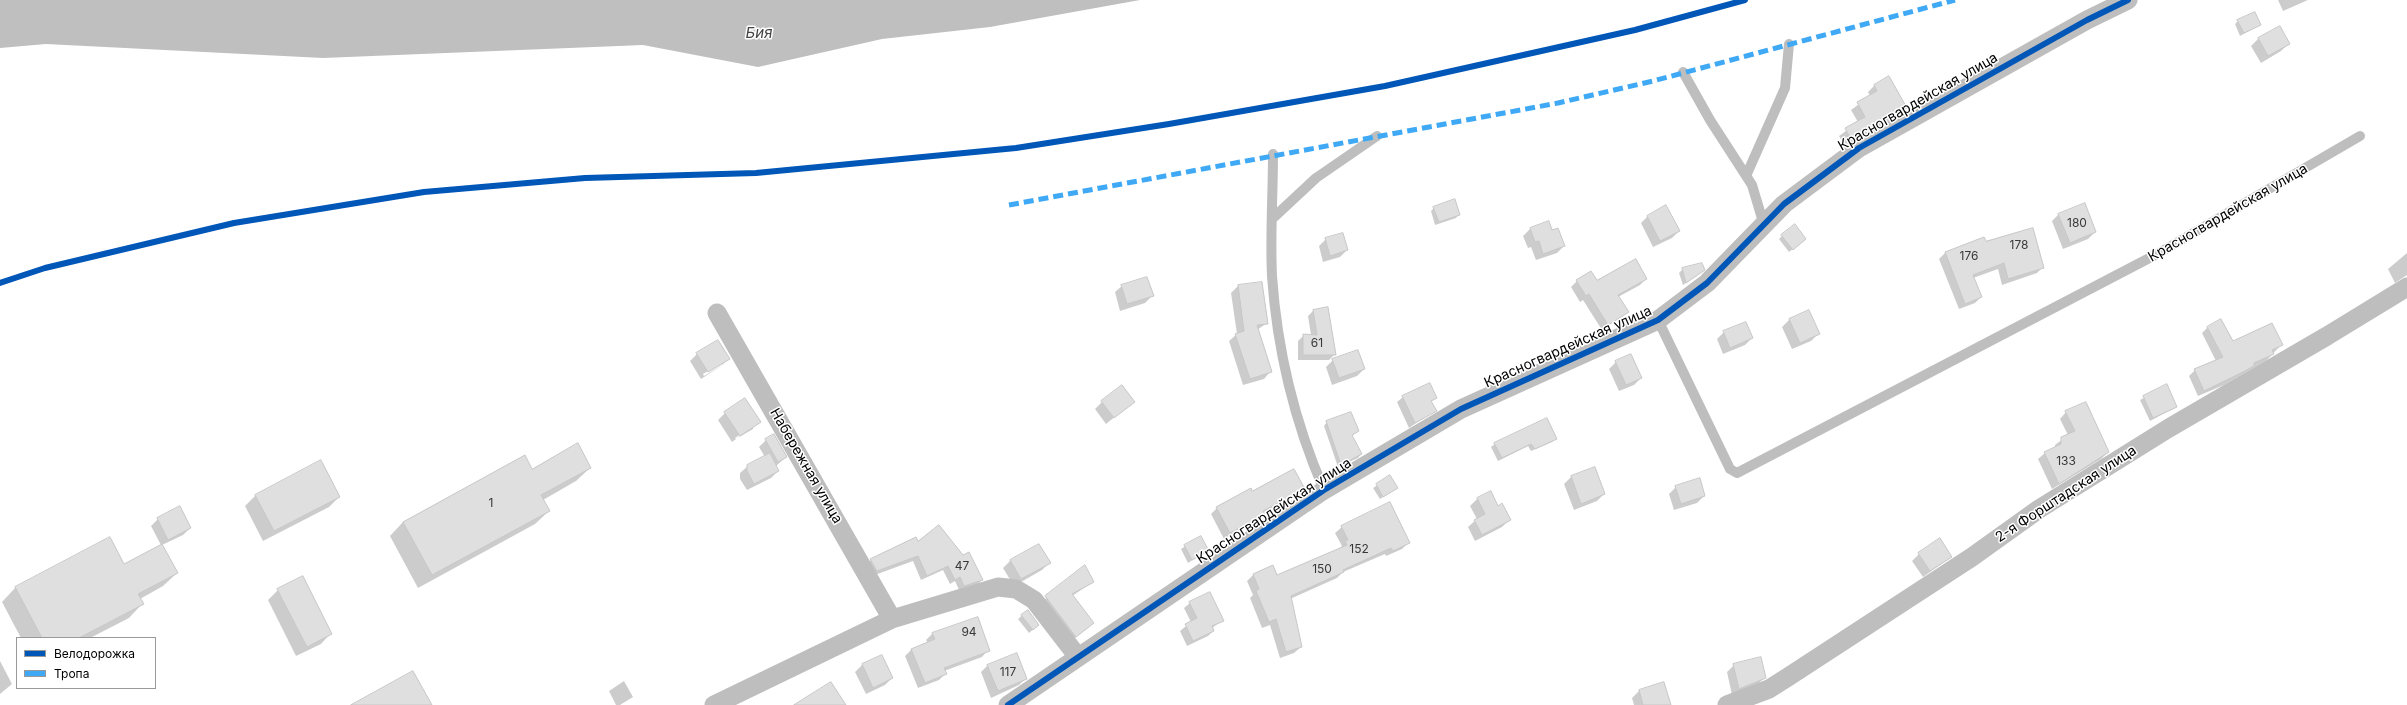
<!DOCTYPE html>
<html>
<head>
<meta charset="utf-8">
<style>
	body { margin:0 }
	#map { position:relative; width:2407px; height:705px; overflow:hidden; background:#fff; font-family:Inter,sans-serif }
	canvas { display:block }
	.legend { position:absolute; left:16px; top:637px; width:140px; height:52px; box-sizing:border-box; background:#fff; border:1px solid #999; margin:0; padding:5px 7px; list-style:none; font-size:12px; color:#000 }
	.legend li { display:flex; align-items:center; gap:8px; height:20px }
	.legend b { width:20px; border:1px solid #999 }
</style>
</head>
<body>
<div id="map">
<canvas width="2407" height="705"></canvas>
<ul class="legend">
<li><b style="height:5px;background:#0057b8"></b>Велодорожка</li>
<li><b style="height:5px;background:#3fa9f5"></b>Тропа</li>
</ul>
</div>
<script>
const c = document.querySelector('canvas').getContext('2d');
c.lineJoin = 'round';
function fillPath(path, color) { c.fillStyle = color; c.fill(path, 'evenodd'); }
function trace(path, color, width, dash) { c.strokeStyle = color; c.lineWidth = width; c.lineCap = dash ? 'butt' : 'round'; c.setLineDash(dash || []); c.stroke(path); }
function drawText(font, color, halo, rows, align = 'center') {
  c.font = font + ' Inter,sans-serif'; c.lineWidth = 3; c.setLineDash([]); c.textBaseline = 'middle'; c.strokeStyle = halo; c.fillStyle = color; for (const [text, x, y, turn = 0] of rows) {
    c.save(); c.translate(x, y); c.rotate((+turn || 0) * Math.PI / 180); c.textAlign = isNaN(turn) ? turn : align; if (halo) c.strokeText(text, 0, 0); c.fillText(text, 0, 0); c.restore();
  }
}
fillPath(new Path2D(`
	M0,0H1140L990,27L882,39L758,67L643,45L323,58L46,44L0,48Z`), '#bfbfbf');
fillPath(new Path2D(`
	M2278,0H2308L2283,11Z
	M2238,21L2260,25L2240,36L2235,24Z
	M2279,28L2288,44L2281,51L2261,63L2251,46L2258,39Z
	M1888,78L1906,108L1900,114L1845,146L1839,136L1858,122L1851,110L1870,96L1868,92L1874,86Z
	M1434,208L1459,214L1456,218L1435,225L1431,211Z
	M2059,214L2095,232L2088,239L2063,249L2052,221Z
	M1648,216L1679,231L1672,238L1653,247L1641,223Z
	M1548,222L1552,232L1564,246L1557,253L1536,260L1531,247L1528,248L1523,236L1530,229Z
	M1782,236L1802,242L1789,252L1779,239Z
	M1326,239L1347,250L1340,257L1323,262L1319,246Z
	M1985,242L2043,267L2037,273L2002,285L1998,269L1973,278L1981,297L1975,303L1959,309L1939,259L1945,253Z
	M2407,253V275L2395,283L2388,269Z
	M1683,269L1700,273L1683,285L1679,273Z
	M1646,279L1640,285L1618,297L1628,312L1602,330L1583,300L1580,302L1571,287L1577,281Z
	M1261,283L1267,323L1257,330L1270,372L1264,379L1243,385L1229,341L1237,334L1231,293L1238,286Z
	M1122,286L1152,296L1145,303L1120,311L1115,292Z
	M1327,309L1335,354L1329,360H1298V341L1304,335H1311L1308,316L1313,311Z
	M1789,320L1818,334L1811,341L1792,349L1782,327Z
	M2208,327L2232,343L2281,345L2267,360L2224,385L2198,396L2189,376L2195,370L2216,361L2202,333Z
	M1724,332L1752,338L1745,345L1723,354L1717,339Z
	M697,354L728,359L721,366L701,379L690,361ZM722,363V365L704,376L703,374Z
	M1333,360L1364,369L1357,376L1332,385L1326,367Z
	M1616,362L1641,378L1634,385L1619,391L1609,369Z
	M2167,386L2176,407L2150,421L2140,400Z
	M1403,397L1435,398L1431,402L1435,410L1409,428L1397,402Z
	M1102,402H1133L1106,424L1095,409Z
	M2066,412L2108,452L2101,459L2052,489L2038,459L2045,453L2055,448V445L2068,435L2060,419Z
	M725,413L759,422L732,442L718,420ZM753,426V429L736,439L735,438Z
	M1547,420L1555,439L1552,442L1531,451L1528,446L1498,461L1491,447L1495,444Z
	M1327,422L1358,431L1352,436L1361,454L1358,458L1338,467L1324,426Z
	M766,440L786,457L776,466L778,471L771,478L747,490L740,479V473L748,466L765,457L759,447Z
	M590,468L576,481L543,500L549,511L535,524L418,588L390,536L403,522L532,470Z
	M1594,468L1604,494L1597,501L1574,510L1564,484L1571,477Z
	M1390,477L1396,488L1380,499L1373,488Z
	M1676,487L1704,496L1697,503L1674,510L1669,494Z
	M1304,489L1298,495L1263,513L1257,520L1224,539L1211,514L1217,508L1252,492Z
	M1490,492L1497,507L1509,520L1502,527L1475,541L1468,527L1477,519L1470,506L1477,499Z
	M255,496L339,497L329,507L263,541L245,506Z
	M158,519L190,528L183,535L162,545L177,573L163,586L140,599L142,604L129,618L90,638H21L2,602L15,588L123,565L161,545L151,526Z
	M1342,527L1409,542L1402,549L1386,556L1385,554L1343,572L1337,578L1290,599L1301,647L1294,653L1280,658L1270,625L1262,628L1250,598L1253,595L1247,581L1254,574L1276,576L1339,549L1342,546L1335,533Z
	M1200,537L1208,550L1188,563L1181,549Z
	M918,543L982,580L977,585L959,590L955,581L950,584L943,570L921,580L913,561L872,576L866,565L871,560Z
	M1039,545L1049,563L1042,570L1014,586L1003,568L1010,561Z
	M1919,554L1951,557L1923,577L1912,561Z
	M1084,567L1093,582L1072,596L1093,623L1069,643L1039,604Z
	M278,590L331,633L321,644L296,656L268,600Z
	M1190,603L1223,620L1212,628L1213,631L1208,636L1187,646L1180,631L1191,622L1184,608Z
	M1027,611L1035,628L1029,633L1018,619Z
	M933,633L988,650L982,657L944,671L946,673L939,680L918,688L905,656L911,650L928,643L926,640Z
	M882,656L892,678L885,685L866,694L855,672L862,665Z
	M0,661L12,684L0,694Z
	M988,665L1026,678L1019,685L991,698L981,672Z
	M1734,665L1765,677L1758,684L1732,695L1727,672Z
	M624,681L633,697L620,705H616L609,691Z
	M1663,683L1670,705H1634L1632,698L1639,691Z`), '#0003');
const building = new Path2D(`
	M2255,12L2261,25L2244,33L2237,20Z
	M2280,26L2290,44L2268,56L2258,38Z
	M1889,76L1907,108L1851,140L1845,128L1865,117L1857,102L1877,91L1874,85Z
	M1455,199L1460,215L1439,222L1433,207Z
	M2085,203L2096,232L2070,243L2058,214Z
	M1666,205L1680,231L1660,241L1647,216Z
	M1549,221L1552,230L1558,228L1565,246L1543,254L1539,241L1535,242L1530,228Z
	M1795,224L1806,239L1793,250L1781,235Z
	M2033,228L2044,268L2008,279L2004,263L1973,275L1982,297L1965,304L1945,252L1984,237L1986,241Z
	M1343,233L1348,250L1330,256L1325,238Z
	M1636,259L1647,279L1618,295L1629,312L1608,325L1589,294L1586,296L1576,280L1591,271L1597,280Z
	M1702,263L1705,270L1686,283L1682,268Z
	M1147,277L1154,296L1127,304L1121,285Z
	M1262,282L1268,324L1257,325L1272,372L1250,379L1235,334L1244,331L1238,285Z
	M1328,307L1336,355H1303V334L1317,335L1313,310Z
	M1809,310L1820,334L1800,343L1789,319Z
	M2221,319L2233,341L2272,323L2283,345L2272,350L2274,354L2254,363V366L2243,372L2204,391L2194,369L2223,357L2207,327Z
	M1746,322L1753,338L1730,348L1723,331Z
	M718,340L730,359L708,372L696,353Z
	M1358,350L1365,369L1339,378L1332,359Z
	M1631,354L1642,378L1626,385L1615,361Z
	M1430,383L1437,398L1431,401L1437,411L1415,423L1402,396Z
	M2167,384L2177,407L2153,418L2143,396Z
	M1122,385L1135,402L1114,418L1101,401Z
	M745,398L761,422L740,436L724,412Z
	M2086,402L2109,452L2059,484L2044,452L2061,444V437L2075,431L2065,411Z
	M1351,412L1359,431L1352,435L1362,454L1341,465L1326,421Z
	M1547,418L1557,439L1535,449L1531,444L1502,458L1494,443Z
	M774,434L787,457L778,462L765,439Z
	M578,443L591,468L541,495L550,511L432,575L403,522L525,455L532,469Z
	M770,453L779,471L754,484L747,471V465Z
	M321,460L340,497L274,531L255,495Z
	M1595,467L1605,494L1581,504L1571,476Z
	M1294,469L1305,489L1263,511L1265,514L1230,533L1216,507L1251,488L1252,491Z
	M1390,475L1398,488L1383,497L1376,484Z
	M1700,478L1705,496L1681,504L1675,486Z
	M1491,491L1498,506L1502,503L1511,520L1482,535L1474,520L1485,514L1477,498Z
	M1390,502L1410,543L1393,551L1391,548L1343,570L1344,572L1291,596L1302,647L1286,652L1276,619L1269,622L1256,591L1259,589L1253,574L1273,565L1277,575L1347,545L1345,541L1348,540L1341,526Z
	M180,506L191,528L168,540L157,518Z
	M939,525L963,555L969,552L983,580L964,586L960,577L955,580L948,566L927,576L918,556L877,571L870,559L916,537L918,541Z
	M1201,536L1209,551L1192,560L1184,545Z
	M110,537L124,564L162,544L178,573L138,594L144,604L79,638H42L15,587Z
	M1940,538L1952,557L1930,571L1918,553Z
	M1039,544L1051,563L1021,579L1010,560Z
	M1085,565L1094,582L1072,594L1094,623L1076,637L1045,596Z
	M303,576L332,634L307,647L277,589Z
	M1210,592L1224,621L1212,626L1214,631L1193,641L1185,624L1197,618L1189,602Z
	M1028,610L1039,625L1033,630L1021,615Z
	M978,617L990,651L944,668L947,674L925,683L911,649L935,639L932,633Z
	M1017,653L1027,679L998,691L987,665Z
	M882,655L893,678L873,688L862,664Z
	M1761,657L1766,678L1739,689L1733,664Z
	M413,671L432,705H351Z
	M831,682L846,705H794Z
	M1664,682L1671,705H1643L1639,690Z`);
fillPath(building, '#dfdfdf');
trace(building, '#c7c7c7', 1);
trace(new Path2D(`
	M1683,72L1710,120L1752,185L1764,225
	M1273,154C1273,195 1270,236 1272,276C1277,349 1295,423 1324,490
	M1746,176L1785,88L1789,44
	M1272,219L1316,178L1377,136
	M1658,320L1730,469L1737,473L2159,253L2360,136`), '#bebebe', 10);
trace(new Path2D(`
	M717,313L892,619
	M714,705L892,619L998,587L1016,589L1034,600L1078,657
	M1008,705L1324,490L1461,409L1658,320L1707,283L1784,204L1859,148L2087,20L2128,0
	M1727,705L1769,689L1788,677L1972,557L2039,509L2169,428L2327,336L2407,287`), '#bebebe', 19);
trace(new Path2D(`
	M1009,205L1558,103L1653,81L1955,0`), '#3fa9f5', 5, [10, 5]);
trace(new Path2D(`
	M0,283L45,268L234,223L424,192L585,178L756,173L1016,148L1169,124L1385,86L1635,30L1745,0
	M1008,705L1324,490L1461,409L1658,320L1707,283L1784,204L1859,148L2087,20L2128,0`), '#0057b8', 6);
drawText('12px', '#383838', null, [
	["180",2077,223],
	["178",2019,245],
	["176",1969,256],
	["61",1317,343],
	["133",2066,461],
	["1",491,503],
	["152",1359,549],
	["47",962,566],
	["150",1322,569],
	["94",969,632],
	["117",1008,672]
]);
drawText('14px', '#000', '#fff', [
	["Красногвардейская улица",1918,102,-30],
	["Красногвардейская улица",2228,213,-30],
	["Красногвардейская улица",1568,347,-24],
	["Набережная улица",806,466,60],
	["2-я Форштадская улица",2066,494,-33],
	["Красногвардейская улица",1274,511,-33]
]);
drawText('italic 15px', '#444', '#fff', [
	["Бия",759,33]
]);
</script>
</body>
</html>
